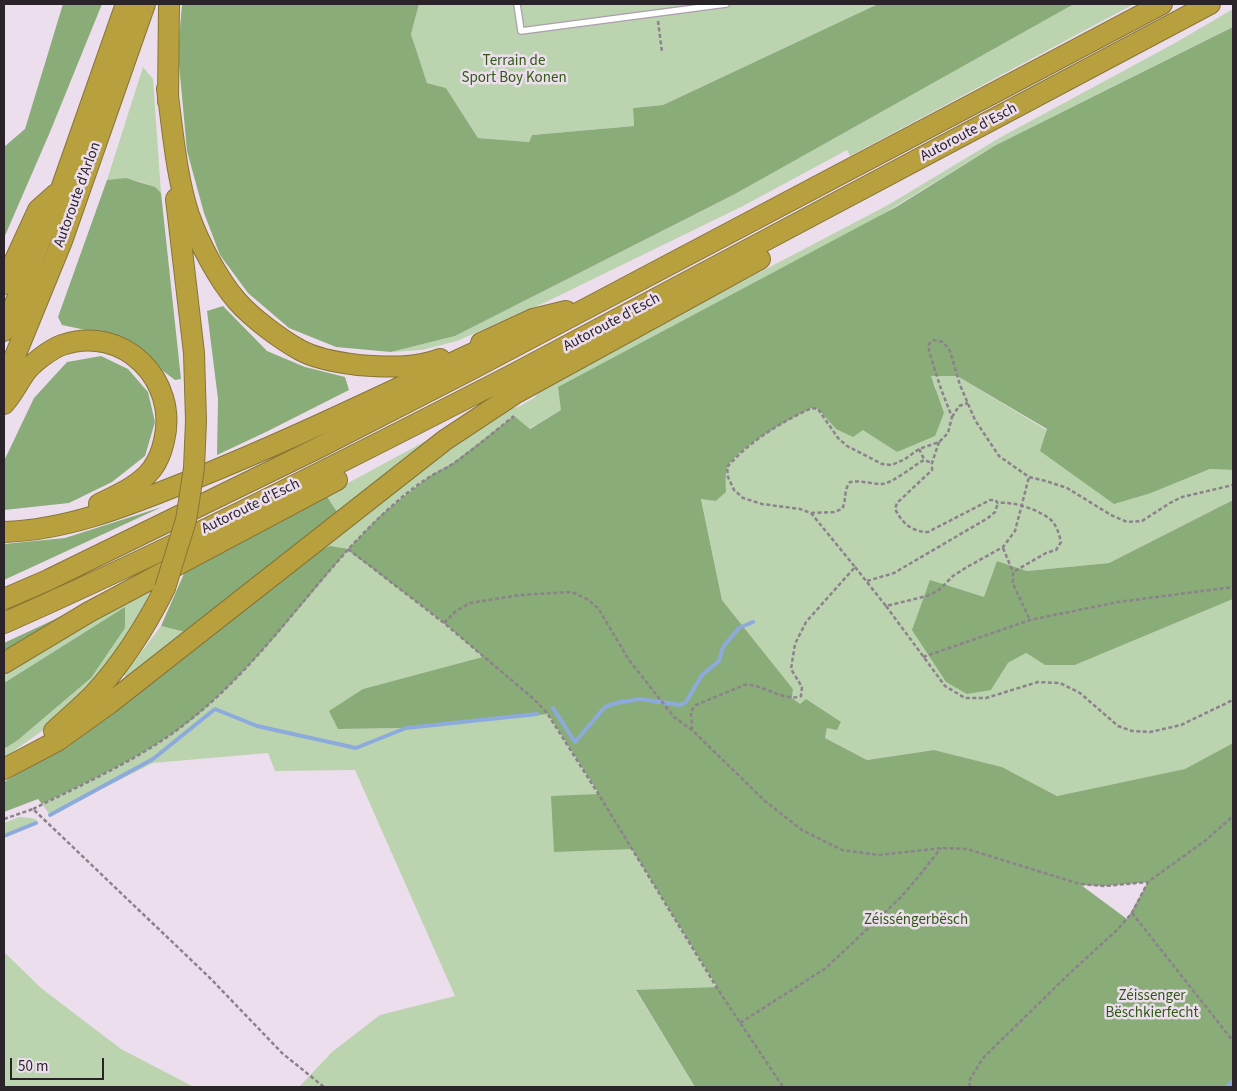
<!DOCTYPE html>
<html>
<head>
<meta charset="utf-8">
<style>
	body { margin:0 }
	#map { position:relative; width:1237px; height:1091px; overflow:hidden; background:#eddeee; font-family:"Source Sans 3",sans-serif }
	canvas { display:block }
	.frame { position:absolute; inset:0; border:5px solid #2a242a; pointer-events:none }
	.scale { position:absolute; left:10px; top:1058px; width:94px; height:22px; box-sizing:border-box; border:2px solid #2a242a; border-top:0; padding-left:6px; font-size:15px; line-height:18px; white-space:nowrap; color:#2a242a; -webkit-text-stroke:4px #eddeee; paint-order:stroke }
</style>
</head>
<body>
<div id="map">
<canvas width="1237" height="1091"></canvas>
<div class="frame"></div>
<div class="scale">50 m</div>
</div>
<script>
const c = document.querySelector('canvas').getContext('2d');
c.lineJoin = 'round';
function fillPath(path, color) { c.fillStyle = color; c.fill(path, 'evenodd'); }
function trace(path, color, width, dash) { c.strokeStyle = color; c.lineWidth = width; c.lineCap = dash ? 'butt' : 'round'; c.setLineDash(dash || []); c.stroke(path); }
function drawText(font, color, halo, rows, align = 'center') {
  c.font = font + ' "Source Sans 3",sans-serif'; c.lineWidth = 5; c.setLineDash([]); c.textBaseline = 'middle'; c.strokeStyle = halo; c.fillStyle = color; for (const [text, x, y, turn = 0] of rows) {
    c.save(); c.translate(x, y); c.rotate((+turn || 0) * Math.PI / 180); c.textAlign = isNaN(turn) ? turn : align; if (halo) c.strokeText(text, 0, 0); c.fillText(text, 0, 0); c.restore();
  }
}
fillPath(new Path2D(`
	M419,4H878L663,105L633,108L634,126L532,135L529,142L478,138L446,88L427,83L411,34Z
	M1074,4H1134L850,156L847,150L743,206L546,302L457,341L422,350L391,352L455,336L735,194Z
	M1233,9V27L996,145L561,410C550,416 539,424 528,429C496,445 462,457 431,476C400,495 374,523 348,549L444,623L484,658L363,689L338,729L406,728L547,713L599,795L590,796L632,849L717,988L636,991L695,1087H299L332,1052L380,1015L455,996L355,770L275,771L268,753L153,763L50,815L42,804C93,779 145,755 190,720C200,712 209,703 219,695L138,692L124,675L161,626L185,632L337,512L326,495L446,430L520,406L534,398L545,385L888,205L1001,137L1175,43Z
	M143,67L153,79L161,193C147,180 126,178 107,180Z
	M930,376H957L1151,493L1210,469L1233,470V500L1109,563L1027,571L997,561L991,690L1008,663L1026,653L1045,665H1075L1233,599V743L1186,769L1057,796L1002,767L934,750L867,760L825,738L827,728L792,698L793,689L722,600L701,498L716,501L726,492C726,485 725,475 727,469C733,450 794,416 812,408L818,409L836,429H863L897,452L936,388Z
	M152,588L134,624L136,626L88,690L49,726L4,758V749L18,740L91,678L125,608L4,683V672Z
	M19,817L31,818L38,820L4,835V823Z
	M4,952L41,988L121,1049L194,1087H4Z`), '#bbd4af');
fillPath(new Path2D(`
	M63,4H102L50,132L4,238V147L25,129Z
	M182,4H419L411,34L427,83L446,88L478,138L529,142L532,135L634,126L633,108L663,105L878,4H1074L735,194L455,336L391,352L336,347L289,328L248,293L220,255L204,213L187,151L178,53Z
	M1233,27V470L1210,469L1151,493L1114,504L1040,451L1047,429L957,376H931L944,413L935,436L897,452L863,430L853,437L836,429L818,409L812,408C794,416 733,450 727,469C725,475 726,485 726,492L716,501L701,499L722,600L793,689L792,698L800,704L806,699L841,722L837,730L827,728L825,738L867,760L934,750L1002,767L1057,796L1185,769L1233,743V1087H695L636,990L717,987L632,849L554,852L551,796L599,794L548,714L406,728L338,729L329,711L363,689L483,657L444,623L348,550C298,608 251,671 191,720C146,755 93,779 42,804L38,799L4,812V782L62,748L138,692L321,550L330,546L348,549L380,516L404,496L430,476L453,463L514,416L530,429L561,410L558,387L896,207L996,145ZM1148,882L1127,919L1081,885L1105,886Z
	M126,178L155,187L161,193L181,379L175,380L134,349L95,332L62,325L58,317L107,180Z
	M223,306L267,351L305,367L345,377L349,390L266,432L217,455L218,399L207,311Z
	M101,356L128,369L148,392L155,422L145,456L112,482L69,503L4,510V461L34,398L67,362Z
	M326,495L337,512L185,632L161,626L186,569Z
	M1233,500V599L1075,665H1045L1026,653L1008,663L991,690L967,694L946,682L912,630L930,580L984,597L997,561L1027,571L1109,563Z
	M162,507L4,580V544L65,538Z
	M81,607L25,638L4,652V643Z
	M125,607V628L91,678L18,740L4,749V683Z`), '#8aac79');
trace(new Path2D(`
	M553,708L575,742L605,707L616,703L640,699L680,705L686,702L702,675L719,661L723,647L739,628L753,622
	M50,815L153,759L215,709L257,726L356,748L406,728L537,714
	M4,836L36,823
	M1227,1087L1233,1081`), '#8daadc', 4);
const lane = new Path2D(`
	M517,4L521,31L726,4`);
const highway = new Path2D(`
	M167,89C173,131 176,175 189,215C199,243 218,279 237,301C252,318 280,339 300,350C314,358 342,363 358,365C384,367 416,369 440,359
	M168,101L169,4
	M176,199L194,353L196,421
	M4,284L38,210L56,194
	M4,331L61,189L126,4
	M481,343L533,319L566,311
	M4,383L62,241L145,4
	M4,404C13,394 18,383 25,373C32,363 51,349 62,345C123,324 179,380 164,441C162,450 158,461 152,469C139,486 117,495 99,504
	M4,532C69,530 129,505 189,481C294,439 395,389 497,342
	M4,599L48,580L318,448L470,370L1162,4
	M4,623C176,547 344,461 512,375C746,253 978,128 1210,4
	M4,663L89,612L337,480
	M54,731C67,719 81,707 94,694C124,661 145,628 165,588
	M4,769L57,741L110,703L445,440L516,393L760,259`);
trace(lane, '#ac9ead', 8);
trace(highway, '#877537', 22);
trace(new Path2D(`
	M658,21L662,52
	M952,417L959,406L968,403
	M939,442L932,463V470L897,503L895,509C902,523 912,532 928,532L990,500H995L998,503C1013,501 1040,510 1051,520C1057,526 1059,534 1061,542L1056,550L1046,553L1013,572V584L1030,620
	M919,449L924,459
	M811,513L834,512L842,509C847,500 843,491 850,482C861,480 871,484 882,484C893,483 913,466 924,460L932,463
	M1003,548L1013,572
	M348,549L444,623L535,700L547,713L599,795L717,988L783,1087
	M855,567L886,606L927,596L939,590L953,576L967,567L1003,547L1015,531L1029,477
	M867,581L894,573L988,518L995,512L998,503
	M886,606L945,686L965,698H986L1038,682L1060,683L1080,693L1118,726L1132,731L1150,732L1181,725L1233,700
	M444,623L456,611L470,603L520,595L572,592L587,599L598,608L629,660L674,717L692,730L765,801L802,830L842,850L879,855L941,848L967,849L1080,884L1105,886L1148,882
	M923,657L1030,620L1118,602L1233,587
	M692,730L691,711L696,705L744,685C762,683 785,703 801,696L802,687L791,669L795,644L806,622L855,567L811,513L800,509L762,504L743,498L734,490L728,477L727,467C750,441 781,422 812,408L818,409L838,438L847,446L882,464L892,465L905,459L919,449L939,442L948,433L952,417L941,389L929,351V344L934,340L943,342L950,351L960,385L975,420L999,456L1029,477L1046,481L1067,488L1111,515L1127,522L1142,521L1170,503L1182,497L1233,485
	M33,809C87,782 143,758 190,720C264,662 313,580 381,516C397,501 413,487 431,476C439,471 447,468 454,463C475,448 494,432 514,416
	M4,819L33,809L211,979L282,1053L324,1087
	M1132,913L1233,1041
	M740,1023L826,968L901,897L919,876L941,848
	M970,1087L969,1081L983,1058L1069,974L1118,929L1132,913L1148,882L1206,840L1233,816`), '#8c818c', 2.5, [4, 2.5]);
trace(lane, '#fff', 5.5);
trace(highway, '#b9a03e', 20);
const highwayBridge = new Path2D(`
	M165,588L186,520L194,468L196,421`);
trace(highwayBridge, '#877537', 22, []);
trace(highwayBridge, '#b9a03e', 20);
drawText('15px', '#2f5a13', '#eddeee', [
	["Terrain de",514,62],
	["Sport Boy Konen",514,79],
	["Zéisséngerbësch",916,921],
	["Zéissenger",1152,997],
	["Bëschkierfecht",1152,1014]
]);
drawText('15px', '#2a242a', '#eddeee', [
	["Autoroute d'Esch",969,133,-28],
	["Autoroute d'Arlon",78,195,-70],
	["Autoroute d'Esch",612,323,-28],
	["Autoroute d'Esch",251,507,-26]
]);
</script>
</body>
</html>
